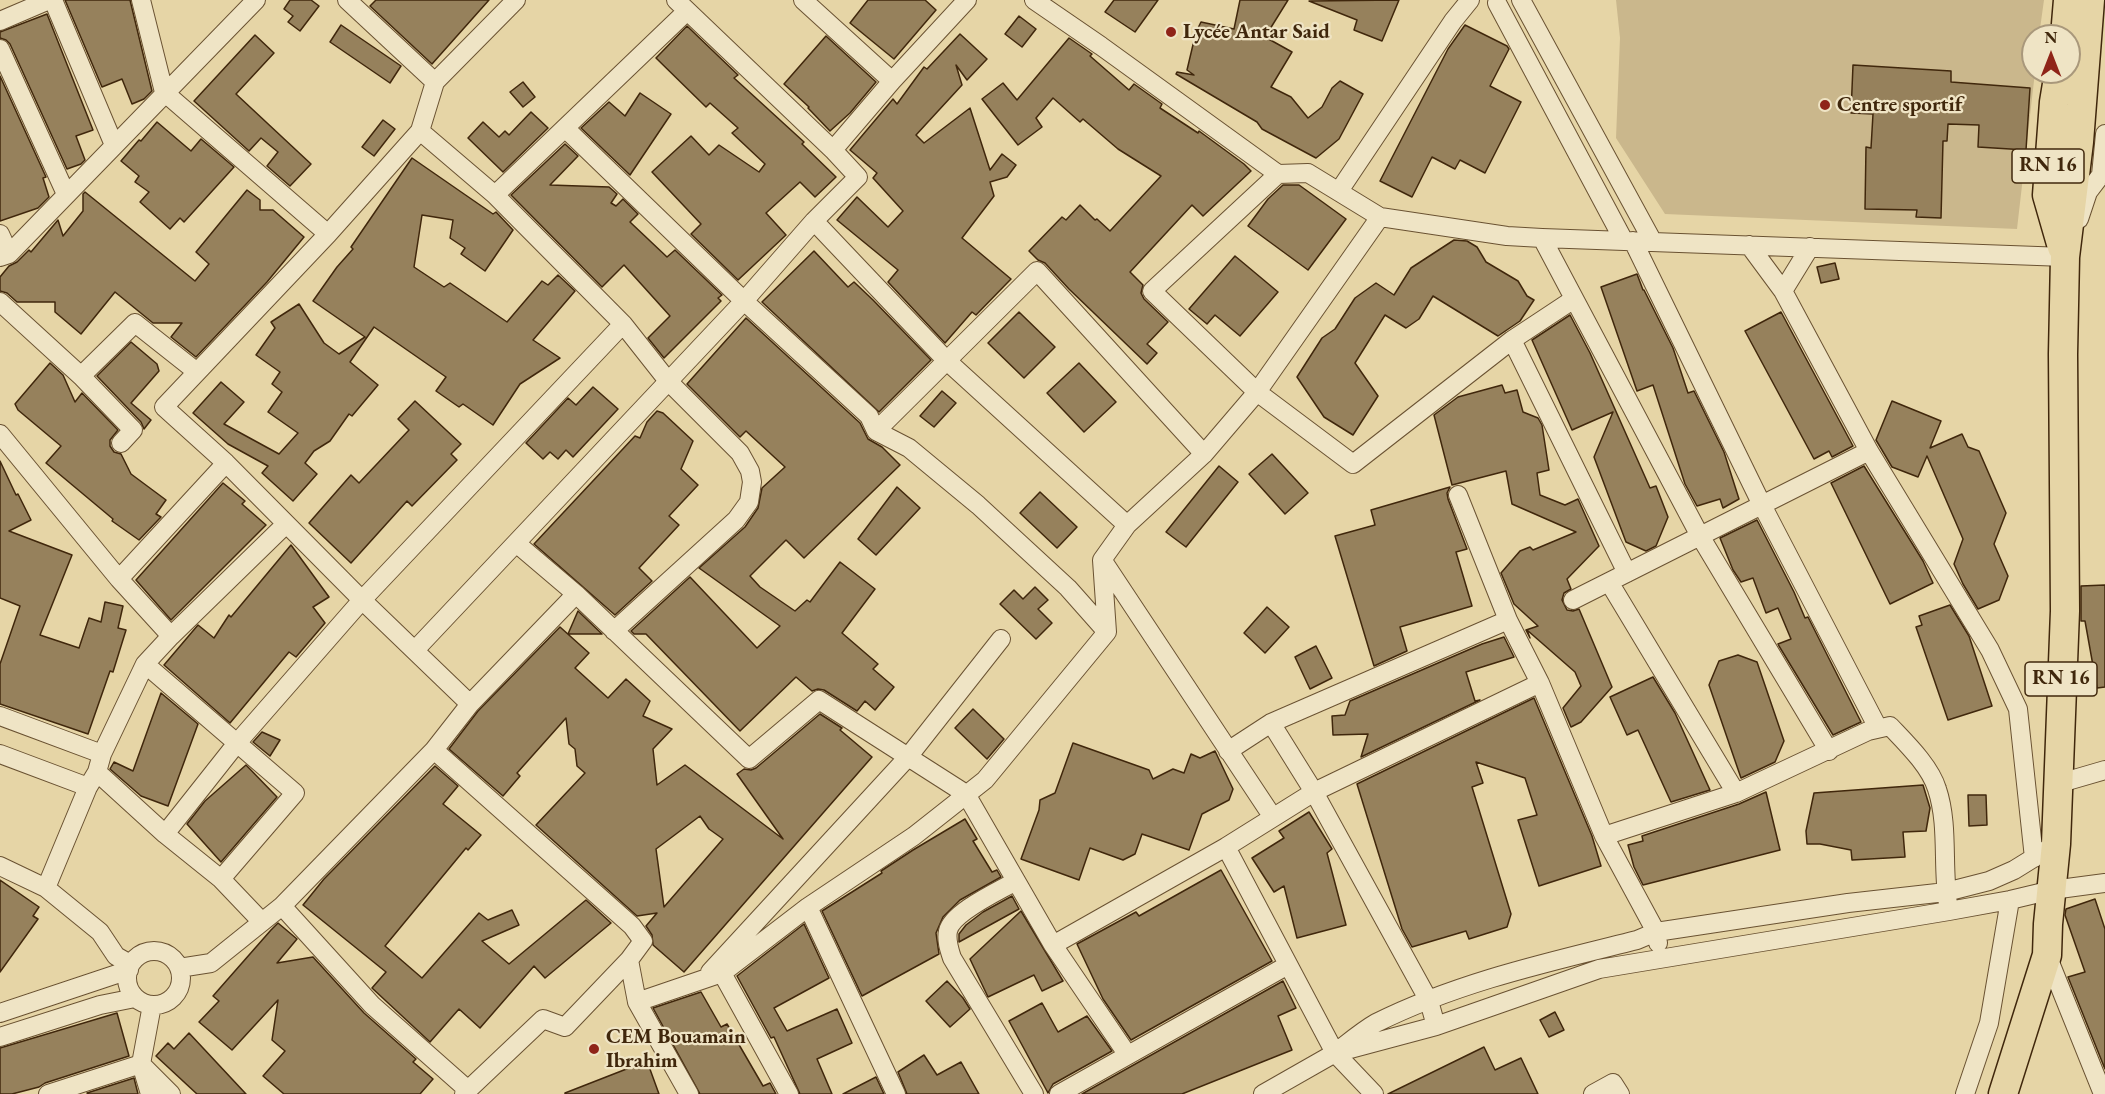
<!DOCTYPE html>
<html>
<head>
<meta charset="utf-8">
<style>
	body { margin:0 }
	#map { position:relative; width:2105px; height:1094px; overflow:hidden; background:#e6d5a6; font-family:"EB Garamond",serif }
	canvas { display:block }
	.north { position:absolute; left:2021px; top:24px; width:60px; height:60px; box-sizing:border-box; background:#efe4c5; border:2px solid #a9987b; border-radius:50%; rotate:0deg; font-size:16px; font-weight:700; line-height:24px; text-align:center; color:#40270c }
	.north::after { content:''; display:block; margin:auto; width:21px; height:27px; background:#8f2418; clip-path:polygon(50% 0,100% 100%,50% 72%,0 100%) }
</style>
</head>
<body>
<div id="map">
<canvas width="2105" height="1094"></canvas>
<div class="north">N</div>
</div>
<script>
const c = document.querySelector('canvas').getContext('2d');
c.lineJoin = 'round';
function fillPath(path, color) { c.fillStyle = color; c.fill(path, 'evenodd'); }
function trace(path, color, width, dash) { c.strokeStyle = color; c.lineWidth = width; c.lineCap = dash ? 'butt' : 'round'; c.setLineDash(dash || []); c.stroke(path); }
function drawText(font, color, halo, rows, align = 'center') {
  c.font = font + ' "EB Garamond",serif'; c.lineWidth = 4.5; c.setLineDash([]); c.textBaseline = 'middle'; c.strokeStyle = halo; c.fillStyle = color; for (const [text, x, y, turn = 0] of rows) {
    c.save(); c.translate(x, y); c.rotate((+turn || 0) * Math.PI / 180); c.textAlign = isNaN(turn) ? turn : align; if (halo) c.strokeText(text, 0, 0); c.fillText(text, 0, 0); c.restore();
  }
}
fillPath(new Path2D(`
	M1616,0H2044L2039,36H2033V72H2035L2017,229L1665,214L1616,138L1620,38Z`), '#cab78c');
const building = new Path2D(`
	M65,0H130L152,91L144,99L132,104L122,79L102,87Z
	M290,0H311L319,6L300,31L288,22L293,16L284,9Z
	M376,0H489L432,64L370,6Z
	M868,0H925L936,10L894,59L850,23Z
	M1114,0H1158L1135,32L1105,12Z
	M1240,0H1288L1265,37L1292,52L1271,87L1291,97L1308,118L1322,107L1332,88L1340,81L1363,94L1339,139L1316,158L1262,129L1257,122L1176,74L1177,72L1194,75L1187,70L1196,32L1201,22L1234,29Z
	M1399,0L1382,41L1354,30L1357,20L1309,1Z
	M47,14L93,130L76,136L85,160L81,164L67,169L10,44L6,40L0,38V32Z
	M1019,16L1036,29L1022,47L1005,34Z
	M341,25L401,66L390,83L330,42Z
	M1465,25L1507,46L1509,49L1490,86L1521,102L1485,173L1460,160L1455,169L1432,157L1412,197L1380,181L1448,49Z
	M687,26L738,75L734,78L804,142L802,144L836,177L815,197L800,182L766,213L786,235L738,280L691,234L701,224L652,172L691,136L709,155L719,145L759,172L765,164L732,133L738,128L710,103L706,107L656,58Z
	M960,34L987,59L967,80L956,65L962,85L916,135L924,143L970,108L990,170L1002,154L1016,165L1007,177L990,182L994,196L962,238L1011,279L976,315L972,312L945,343L888,282L898,270L837,220L857,197L888,227L903,211L873,178L877,173L850,150L893,99L897,104L924,67L927,69Z
	M255,35L274,53L236,94L311,164L290,186L267,166L278,152L261,138L249,151L194,101Z
	M826,36L876,82L850,113L830,131L808,108L809,107L784,84Z
	M1069,38L1092,54L1090,56L1129,90L1134,84L1162,104L1160,108L1198,133L1199,131L1244,164L1251,171L1203,216L1192,205L1130,272L1143,285L1141,293L1144,299L1168,322L1147,344L1157,353L1147,364L1069,289L1045,263L1038,260L1029,251L1062,217L1066,220L1080,205L1095,220L1097,219L1110,231L1161,176L1118,149L1083,119L1080,122L1053,98L1036,118L1042,127L1018,145L982,99L1003,83L1017,100Z
	M1853,65L1951,71V82L2030,88L2026,150L1978,147L1979,125L1948,124L1947,141H1943L1941,218L1916,217L1917,210L1865,209L1866,147L1871,148L1873,114L1851,113Z
	M0,76L46,177L43,178L49,197L38,208L0,221Z
	M523,82L535,97L523,107L510,92Z
	M640,93L671,114L630,175L581,128L609,102L625,116Z
	M531,112L548,128L503,172L468,138L483,122L499,137L505,131L509,135Z
	M383,120L395,129L374,156L362,147Z
	M157,122L191,151L201,139L234,167L184,222L180,218L170,229L140,202L149,192L135,182L139,176L121,161L139,140L141,141Z
	M565,144L578,156L550,185L609,187L617,194L611,203L616,206L623,199L638,214L630,222L667,257L675,250L722,295L718,298L721,301L664,358L648,338L670,316L624,265L602,287L511,195Z
	M412,158L493,214L496,212L513,230L485,271L461,254L465,248L450,238L453,220L422,215L414,267L444,287L450,283L507,322L542,281L548,285L558,275L575,291L533,340L560,358L520,384L493,425L463,404L459,407L436,391L446,377L374,327L350,362L378,385L352,416L349,414L330,441L314,451L305,463L317,474L293,501L262,473L268,466L228,444L193,413L221,382L244,402L224,424L279,454L298,433L268,412L282,392L272,384L280,372L256,355L275,328L271,322L299,304L324,343L339,354L365,337L313,301L337,267L353,249L351,247Z
	M1283,185H1299L1346,219L1308,270L1248,226L1268,199Z
	M247,190L260,200V210H273L304,237L267,282L196,357L171,337L182,323H153L115,292L81,334L55,312V302H17L7,293L0,291V277L9,266L17,262L29,250L31,252L58,220L63,236L83,211V194L85,192L195,281L209,264L196,252Z
	M1454,240L1467,241L1477,247L1486,262L1518,281L1527,296L1534,300L1520,321L1498,336L1433,296L1419,319L1406,328L1385,315L1355,363L1378,396L1353,435L1324,417L1297,377L1322,338L1335,329L1355,298L1376,283L1394,295L1411,268Z
	M814,251L848,287L854,282L873,300L931,360L879,412L762,302Z
	M1235,256L1278,292L1240,336L1215,315L1207,324L1189,309Z
	M1835,263L1839,279L1821,283L1817,267Z
	M1637,274L1643,290H1644L1673,348L1688,393L1694,391L1724,452L1739,499L1723,508L1720,499L1697,506L1685,484L1653,385L1637,391L1601,287Z
	M1019,312L1055,347L1024,378L988,343Z
	M1781,312L1853,446L1832,457L1829,451L1814,459L1745,331Z
	M1570,315L1590,353L1650,488L1656,486L1668,517L1656,546L1646,551L1626,542L1594,457L1613,412L1572,430L1532,340Z
	M746,318L860,423L868,439L882,447L900,465L804,558L786,540L750,576L760,587L795,611L807,600L810,602L840,562L875,589L842,633L878,664L873,669L894,687L875,710L865,701L857,711L824,690L818,689L812,691L796,677L740,731L646,634H634L631,631L690,577L757,648L780,626L699,568L745,527L758,508L762,488L785,467L746,431L740,437L687,384Z
	M131,342L157,364L159,371L131,403L151,420L144,429L141,422L97,376Z
	M50,363L63,375L75,402L82,393L118,430L110,440V446L114,452L121,454L131,474L166,500L156,514L161,517L139,540L112,521L113,519L46,463L61,446L18,410L15,404Z
	M1079,363L1116,402L1084,432L1047,393Z
	M1502,385L1505,393L1517,390L1523,412L1538,418L1542,425L1549,470L1537,473L1540,495L1565,505L1578,499L1599,546L1567,579L1571,589L1564,593L1562,600L1567,610L1573,611L1579,609L1612,687L1581,722L1571,727L1563,708L1581,686L1575,672L1527,630L1530,638L1526,630L1538,626L1514,604L1501,573L1520,551L1530,547L1533,550L1576,532L1512,504L1506,471L1452,485L1434,415L1458,397Z
	M593,387L618,409L573,457L566,450L558,459L550,452L543,459L526,443L568,398L576,405Z
	M942,391L956,403L934,427L920,416Z
	M415,401L461,444L451,454L457,460L412,506L407,501L351,563L309,523L351,475L359,483L409,430L398,419Z
	M1892,401L1941,421L1930,448L1962,434L1968,447L1979,451L2006,513L1994,544L2008,576L1999,600L1978,609L1963,584L1954,564L1963,539L1927,456L1918,477L1892,467L1879,445L1876,440Z
	M657,411L663,413L693,441L681,469L698,485L669,516L679,525L639,568L652,581L615,615L534,544L635,436L640,438L647,422Z
	M1272,454L1308,493L1285,514L1249,474Z
	M0,461L16,495L18,494L31,520L9,531L72,555L40,635L79,648L89,618L101,622L105,602L123,606L118,628L126,630L113,672L110,671L88,734L0,704V664L20,606L0,598Z
	M1219,466L1238,482L1186,547L1166,532Z
	M1864,466L1923,561L1933,583L1890,604L1831,483Z
	M223,483L245,501L242,504L266,525L171,620L136,580Z
	M897,487L920,508L876,555L858,539Z
	M1450,487L1447,493L1448,499L1467,549L1456,552L1472,606L1400,627L1407,651L1374,666L1335,536L1375,525L1371,510Z
	M1040,492L1077,527L1057,548L1020,513Z
	M1757,520L1794,592L1805,618L1808,617L1861,722L1833,735L1779,646L1778,644L1791,639L1778,608L1766,613L1753,578L1741,582L1733,570L1720,538Z
	M291,545L329,597L313,607L325,623L296,657L289,652L230,723L164,665L198,625L214,638L229,615L231,617Z
	M2105,585V687L2097,688L2085,621H2081V586Z
	M1035,587L1048,600L1038,609L1052,623L1036,639L1000,604L1014,590L1023,599Z
	M1950,605L1969,636L1992,706L1948,720L1916,627L1922,625L1919,616Z
	M1267,607L1289,627L1265,653L1244,633Z
	M578,611L602,634H568Z
	M560,627L589,653L575,668L608,698L626,679L650,701L643,716L672,729L653,749L657,785L685,765L783,839L737,774L744,769L751,770L756,768L820,714L842,728L840,730L872,757L684,972L653,945L652,935L646,926L657,913L637,916L536,825L585,773L577,766L575,749L569,744L566,718L517,773L520,776L503,796L449,749L478,711ZM700,816L709,829L723,839L664,907L656,849Z
	M1504,637L1514,657L1466,672L1475,701L1480,700L1361,757L1368,734L1333,735L1332,716L1345,715L1350,701L1482,644Z
	M1316,646L1332,678L1310,689L1295,657Z
	M1738,655L1757,662L1784,741L1775,762L1741,778L1709,685L1719,661Z
	M1653,677L1675,713L1710,790L1671,802L1638,730L1627,735L1610,697Z
	M161,693L198,724L168,806L141,796L110,769L114,762L133,771Z
	M1534,698L1592,836L1601,866L1539,886L1518,820L1537,815L1525,778L1476,762L1483,783L1472,787L1511,914L1507,927L1469,939L1466,931L1412,947L1402,929L1357,784Z
	M973,709L1004,739L987,759L955,728Z
	M262,732L280,740L270,756L253,742Z
	M1073,743L1149,770L1153,779L1173,769L1184,773L1191,754L1200,758L1215,751L1233,789L1229,800L1202,814L1189,850L1142,834L1135,854L1123,860L1090,848L1079,880L1021,859L1039,810L1040,800L1055,793Z
	M246,765L277,797L221,862L187,824L205,801Z
	M435,766L458,786L443,804L481,835L468,850L466,848L385,946L422,978L479,913L488,920L512,910L519,925L482,941L509,964L586,900L611,923L545,978L534,966L480,1028L459,1009L430,1042L372,988L386,972L303,905L324,879Z
	M1923,785L1930,808L1926,831L1903,832L1905,857L1852,860L1851,850L1820,844H1807L1806,831L1814,793Z
	M1766,792L1780,850L1643,885L1634,867L1628,845L1643,841L1642,836L1739,804Z
	M1968,795H1986L1987,825L1969,826Z
	M1309,812L1332,849L1327,853L1346,925L1297,938L1284,886L1274,892L1252,858L1284,838L1279,831Z
	M965,819L977,839L973,841L992,872L997,870L1001,877L960,900L943,917L936,933L939,954L862,996L822,911L882,873L881,871L913,850Z
	M1221,870L1272,961L1131,1040L1103,999L1077,944L1136,912L1139,916Z
	M0,880L39,907L33,916L38,919L0,972Z
	M1012,896L1019,909L959,942V934L966,925L983,912Z
	M2095,899L2105,929V1069L2068,977L2085,972L2065,915L2066,909Z
	M1021,911L1063,981L1042,991L1034,975L988,997L970,959Z
	M278,923L297,939L277,963L313,957L364,1013L416,1059L413,1062L433,1079L420,1094H284L263,1076L285,1051L272,1040L278,1000L232,1050L199,1022L219,1001L213,996L271,930Z
	M804,924L829,978L774,1008L787,1031L837,1009L852,1043L817,1059L832,1094H800L774,1037L771,1038L737,976Z
	M947,981L963,998L970,1009L950,1027L926,1001Z
	M1283,981L1296,1008L1278,1016L1292,1050L1182,1094H1082Z
	M701,992L721,1027L727,1024L763,1086L770,1083L776,1094H700L653,1008Z
	M1042,1003L1058,1032L1087,1016L1112,1051L1053,1084L1048,1093L1009,1021Z
	M1555,1012L1564,1030L1549,1037L1540,1020Z
	M117,1013L129,1056L45,1083L39,1087L12,1094H0V1048Z
	M189,1033L246,1094H197L156,1056L168,1043L174,1049Z
	M1484,1047L1495,1070L1521,1058L1538,1094H1388Z
	M924,1055L937,1075L961,1062L979,1094H907L898,1072Z
	M647,1061L659,1094H565V1093Z
	M876,1077L884,1094H843Z
	M134,1078L138,1094H88L87,1093Z`);
fillPath(building, '#96815c');
trace(building, '#40270c', 1.5);
const minor = new Path2D(`
	M53,0L114,145
	M141,0L164,92L328,234
	M347,0L435,82
	M803,0L892,81
	M1034,0L1101,46L1278,174L1308,173L1380,217L1507,236L1542,238L2065,257L2068,248
	M1521,0L1653,242
	M1497,3L1624,241
	M0,21L49,0
	M0,49L66,194
	M565,128L744,301L869,416L876,431L909,448L978,505L1068,588L1107,632
	M420,131L495,195L623,324L668,381L740,453L750,471L752,482L749,502L736,520L614,631
	M2105,134L2101,175L2105,172
	M833,150L892,81L967,0
	M1278,174L1152,291L1257,392L1353,464L1512,340L1574,299
	M1339,191L1453,21L1470,0
	M495,195L687,11
	M2079,219L2088,192L2101,175
	M814,221L946,360L1127,525
	M0,234L9,254
	M1542,238L1700,536L1829,751
	M1633,241L1762,505L1878,728
	M1749,245L1783,291L1869,451L1990,650L2018,709L2034,858
	M0,257L9,254L256,0
	M1783,291L1810,247
	M0,302L81,376L133,430L121,443
	M1512,340L1627,573
	M81,376L135,323L197,372
	M876,431L1037,271L1204,454
	M0,434L119,579L226,463
	M1458,495L1508,620L1540,683L1604,836L1656,932L1658,943
	M516,543L576,594L749,759L819,700L966,794L1053,945L1127,1054
	M1103,561L1272,816
	M1609,582L1736,793
	M1573,600L1869,451
	M171,636L286,524
	M415,650L744,301L814,221L858,177L833,150L676,0
	M145,664L295,793L221,879
	M470,704L362,600L226,463L164,407L328,234L420,131L435,82L516,0
	M0,716L102,754
	M1271,723L1314,792L1429,1001L1436,1026
	M434,750L632,926L643,941L629,960
	M1228,751L1271,723L1508,620
	M0,754L88,787
	M97,772L165,834L221,879L262,922
	M2057,784L2105,770
	M165,834L237,743L362,600L623,324
	M1604,836L1736,793L1868,731L1890,726C1906,743 1930,766 1937,789C1949,825 1942,866 1948,904
	M2056,844L2014,870L1989,881L1946,892L1848,903L1656,932L1637,940C1549,962 1458,982 1376,1023C1362,1031 1348,1043 1335,1053L1436,1026L1599,969L1949,911L2010,900L2052,890L2105,883
	M1226,847L1335,1053
	M0,866L46,888L100,932L116,956L130,964
	M1016,881C999,891 952,912 948,931C946,940 949,949 952,958L1034,1094
	M46,888L88,787L97,772L102,754L145,664L171,636L119,579
	M282,906L372,1005L468,1090L464,1094
	M808,907L896,1094
	M1053,945L1226,847L1314,792L1540,683
	M127 978a27 27 0 1 1 54 0a27 27 0 1 1-54 0Z
	M2047,955L2103,1094
	M179,968L211,963L282,906L434,750L470,704L576,594
	M710,972L908,757L1001,639
	M722,973L789,1094
	M637,1002L722,973L808,907L914,836L985,780L1107,632L1102,560L1127,525L1204,454L1257,392L1380,217
	M0,1013L129,970
	M0,1037L100,1005L135,998
	M468,1090L543,1019L565,1027L629,960L637,1002L689,1094
	M48,1094L141,1064L152,1005
	M150,1094L141,1064L171,1094
	M1059,1094L1288,965
	M1263,1094L1335,1053L1374,1094
	M1593,1094L1613,1083L1620,1094
	M1965,1094L1989,1023L2010,900`);
const primary = new Path2D(`
	M2065,36L2068,0
	M2059,72L2054,102L2047,195L2062,247
	M2003,1094L2047,955L2048,924L2056,844L2065,611L2063,354L2065,257L2079,142L2090,0`);
trace(minor, '#6a5232', 20);
trace(primary, '#40270c', 31);
trace(minor, '#efe4c5', 18);
trace(primary, '#e6d5a6', 28);
for (const [x, y, r, color] of [
	[1171,32,6,"#8f2418"],
	[1825,105,6,"#8f2418"],
	[594,1049,6,"#8f2418"]
]) { const dot = new Path2D(); dot.arc(x, y, r, 0, 2 * Math.PI); c.fillStyle = color; c.fill(dot); trace(dot, '#efe4c5', 2); }
for (const [x, y, w] of [
	[2048,166,72],
	[2061,679,72]
]) { const box = new Path2D(); box.roundRect(x - w / 2, y - 17, w, 34, 4.5); c.fillStyle = '#efe4c5'; c.fill(box); trace(box, '#40270c', 1.5); }
drawText('bold 20px', '#40270c', null, [
	["RN 16",2048,166],
	["RN 16",2061,679]
]);
drawText('bold 21px', '#40270c', '#efe4c5', [
	["Lycée Antar Said",1183,32],
	["Centre sportif",1837,105],
	["CEM Bouamain",606,1037],
	["Ibrahim",606,1061]
], 'left');
</script>
</body>
</html>
